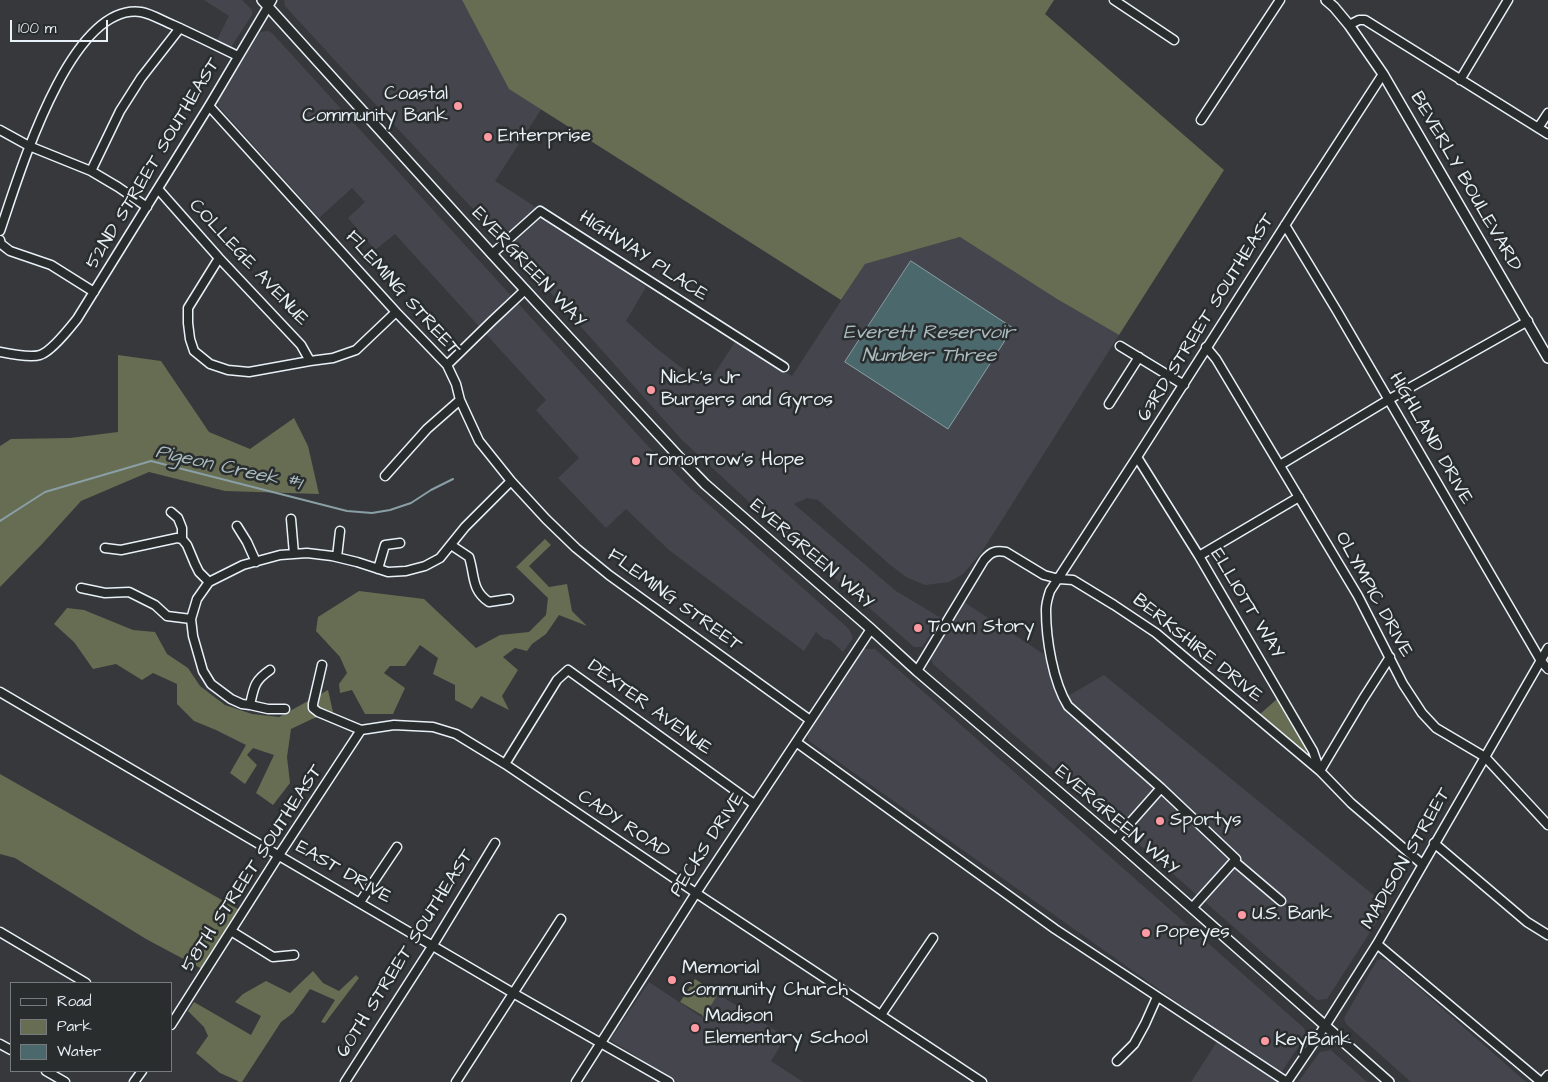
<!DOCTYPE html>
<html>
<head>
<meta charset="utf-8">
<style>
	body { margin:0 }
	#map { position:relative; width:1548px; height:1082px; overflow:hidden; background:#36383c; font-family:"Architects Daughter",sans-serif }
	canvas { display:block }
	.legend { position:absolute; left:10px; top:982px; width:162px; height:90px; box-sizing:border-box; background:#2a2d2e; border:1px solid #767b7f; margin:0; padding:6px 9px; list-style:none; font-size:15px; color:#e8f1f8 }
	.legend li { display:flex; align-items:center; gap:10px; height:25px }
	.legend b { width:25px; border:1px solid #767b7f }
	.scale { position:absolute; left:10px; top:20px; width:98px; height:22px; box-sizing:border-box; border:2px solid #e8f1f8; border-top:0; padding-left:6px; font-size:15px; line-height:18px; white-space:nowrap; color:#e8f1f8; -webkit-text-stroke:4px #2a2d2e; paint-order:stroke }
</style>
</head>
<body>
<div id="map">
<canvas width="1548" height="1082"></canvas>
<ul class="legend">
<li><b style="height:6px;background:#2a2d2e"></b>Road</li>
<li><b style="height:14px;background:#676d53"></b>Park</li>
<li><b style="height:14px;background:#4b696d"></b>Water</li>
</ul>
<div class="scale">100 m</div>
</div>
<script>
const c = document.querySelector('canvas').getContext('2d');
c.lineJoin = 'round';
function fillPath(path, color) { c.fillStyle = color; c.fill(path, 'evenodd'); }
function trace(path, color, width, dash) { c.strokeStyle = color; c.lineWidth = width; c.lineCap = dash ? 'butt' : 'round'; c.setLineDash(dash || []); c.stroke(path); }
function drawText(font, color, halo, rows, align = 'center') {
  c.font = font + ' "Architects Daughter",sans-serif'; c.lineWidth = 5; c.setLineDash([]); c.textBaseline = 'middle'; c.strokeStyle = halo; c.fillStyle = color; for (const [text, x, y, turn = 0] of rows) {
    c.save(); c.translate(x, y); c.rotate((+turn || 0) * Math.PI / 180); c.textAlign = isNaN(turn) ? turn : align; if (halo) c.strokeText(text, 0, 0); c.fillText(text, 0, 0); c.restore();
  }
}
fillPath(new Path2D(`
	M204,0H242L252,10V15L231,47L217,40L229,16Z
	M284,0H462L509,88L542,108L495,181L525,200L646,287L626,321L656,348L706,387L735,342L792,376L865,264L960,237L1057,299L1119,335L981,553L963,574L949,582L925,585L906,577L889,564L818,500L807,498L794,504L896,591L941,618L922,647H914L772,523L682,440L533,273L399,130L285,6Z
	M268,31L272,33L647,445L689,487L849,629L853,638L843,652L830,640L824,639L816,632L804,651L669,550L626,509L606,528L558,478L579,458L536,410L546,400L395,234L375,250L348,218L365,202L352,188L319,218L219,107L218,101L258,35L261,32Z
	M964,602L1045,655L1060,704L1068,696L1104,675L1387,906L1327,999L1317,1000L933,664L930,658Z
	M861,649H875L1304,1028L1306,1035L1275,1082H1191L1222,1034L809,741L807,733Z
	M1381,959L1388,961L1526,1082H1411L1346,1024L1344,1018L1377,960Z
	M649,982L703,1018L718,994L786,1037L771,1061L803,1082H677L610,1040Z
	M1331,1050L1367,1082H1298L1320,1052Z`), '#45464d');
fillPath(new Path2D(`
	M462,0H1054L1045,14L1224,170L1119,335L1057,299L960,237L865,264L841,300L509,89Z
	M118,355L161,361L209,432L250,449L294,418L308,446L319,494L225,491L149,472L81,501L43,543L0,587V446L11,439L70,438L118,432Z
	M545,539L551,545L529,566L549,587L567,584L572,611L587,626L559,615L546,634L532,644L527,651L515,648L503,657L518,670L502,696L509,710L481,696L472,709L455,700V685L433,674L438,658L420,645L405,666H390L384,673L405,688L393,714H365L352,690L340,693L339,684L347,673L340,657L316,631L318,617L359,591L424,599L476,648L500,635L529,632L546,615L548,598L516,567Z
	M67,608L84,610L133,630L155,632L167,654L188,668L200,686L225,705L252,714L279,717L328,690L333,712L312,719L291,729L287,757L290,783L273,805L256,793L274,755L253,748L247,755L257,765L245,784L230,773L246,745L216,730L194,721L177,704V684L153,673L142,680L116,664L93,669L74,642L54,624Z
	M1277,699L1307,750L1304,754L1259,715Z
	M0,774L243,912L206,971L146,939L15,858L0,854Z
	M313,971L323,983L339,991L356,975L359,978L325,1023L321,1022L335,1000L310,989L293,1013L281,1022L242,1082H238V1081L220,1073L196,1053L208,1036L204,1027L188,1011L194,1002L251,1035L261,1016L235,1002L243,994L266,981L290,993Z
	M695,979L718,994L703,1018L702,1015L680,1002Z`), '#676d53');
const water = new Path2D(`
	M911,261L1013,328L948,429L845,362Z`);
fillPath(water, '#4b696d');
trace(water, '#8a9fa5', 1);
trace(new Path2D(`
	M0,521L45,492L151,461L347,511L372,513L390,510L411,503L431,490L453,479`), '#8a9fa5', 2);
const minor = new Path2D(`
	M1114,0L1174,40
	M1349,25L1359,20H1365L1548,134
	M1460,80L1508,0
	M209,106L396,312L447,365L456,384L460,400L479,441L511,481L546,519L576,548L609,575L810,720
	M1201,120L1280,0
	M1538,128L1548,113
	M0,130L29,146L91,171L118,187L147,207
	M91,171L120,111L141,78L180,28
	M158,189L219,258L301,345L310,361
	M1285,225L1337,311L1541,661L1548,669
	M0,231C18,179 69,2 141,12C152,14 163,21 173,25C195,35 217,46 238,56
	M0,240L1,244L10,251L51,265L94,292
	M492,254L540,211L784,367
	M219,258L188,308V323L190,339L194,351L210,364L228,370L249,372L310,361L333,358L356,350L396,312
	M1120,346L1184,385
	M1206,347L1216,359L1358,596L1403,684L1422,713L1436,728L1485,757L1548,825
	M0,352C10,354 31,358 40,355C51,352 69,329 77,319L209,106L272,0
	M447,365L492,321L525,290
	M1109,404L1139,357
	M1137,457L1199,556L1313,751L1320,771
	M1280,465L1388,400L1528,321
	M385,476L427,429L460,400
	M171,512L178,518L182,528V539L187,545L195,564L199,572L209,582
	M291,519L294,554
	M237,526L247,542L256,562
	M451,545L469,557C475,575 471,590 489,602L509,599
	M105,548L121,550L177,538L182,539
	M1199,556L1299,497
	M337,557L340,531
	M378,569L385,545L400,543
	M81,588L105,593L129,592L155,605L167,616L191,619
	M322,665L313,704V708L318,712L361,730L394,725L433,727L456,734L505,764L696,893L982,1082
	M270,670C254,681 254,687 250,705L242,704L231,699L211,684L203,671L193,636L191,619L197,599L209,582L243,565L280,555L307,553L332,556L357,562L388,572L406,571L425,566L440,558L465,527L511,481
	M917,671L984,560C991,552 995,550 1006,552L1044,575L1059,579L1073,580L1114,605L1156,633L1320,771L1351,803L1422,864
	M0,692L513,993L669,1082
	M250,705L268,709H285
	M796,742L1055,929L1287,1082
	M505,764L557,680L568,670L754,804
	M1320,771L1363,699L1390,657
	M1115,840L1161,788
	M1434,843L1527,922L1548,935
	M1234,861L1281,901
	M360,902L397,847
	M1192,908L1236,859L1161,788L1068,706C1053,682 1046,639 1046,610C1046,604 1048,597 1050,591L1137,457L1298,205L1383,74
	M231,931L273,957L294,955
	M0,932L86,983
	M1377,944L1541,1082
	M881,1015L933,938
	M171,1025L279,855L361,730
	M0,1044L11,1050
	M1117,1061L1134,1044L1145,1024L1157,997
	M46,1071L65,1082
	M134,1082L142,1071
	M345,1082L433,945L495,843
	M456,1082L561,919
	M576,1082L696,893L871,629
	M1287,1082L1325,1026L1377,944L1548,648
	M1542,1082L1548,1075`);
const major = new Path2D(`
	M262,0L492,254L680,458L705,484L871,629L917,671L1115,840L1389,1082
	M1326,0L1334,7L1349,25L1383,74L1548,358`);
trace(minor, '#e8f1f8', 11);
trace(major, '#e8f1f8', 12);
trace(minor, '#2a2d2e', 8);
trace(major, '#2a2d2e', 9);
for (const [x, y, r, color] of [
	[458,106,5,"#ff9aa2"],
	[488,137,5,"#ff9aa2"],
	[651,390,5,"#ff9aa2"],
	[636,461,5,"#ff9aa2"],
	[918,628,5,"#ff9aa2"],
	[1160,821,5,"#ff9aa2"],
	[1242,915,5,"#ff9aa2"],
	[1146,933,5,"#ff9aa2"],
	[672,980,5,"#ff9aa2"],
	[695,1028,5,"#ff9aa2"],
	[1265,1041,5,"#ff9aa2"]
]) { const dot = new Path2D(); dot.arc(x, y, r, 0, 2 * Math.PI); c.fillStyle = color; c.fill(dot); trace(dot, '#2a2d2e', 2); }
drawText('19px', '#e8f1f8', '#2a2d2e', [
	["Coastal",448,95,"right"],
	["Community Bank",448,117,"right"],
	["Enterprise",498,137],
	["Nick's Jr",661,379],
	["Burgers and Gyros",661,401],
	["Tomorrow's Hope",646,461],
	["Town Story",928,628],
	["Sportys",1170,821],
	["U.S. Bank",1252,915],
	["Popeyes",1156,933],
	["Memorial",682,969],
	["Community Church",682,991],
	["Madison",705,1017],
	["Elementary School",705,1039],
	["KeyBank",1275,1041]
], 'left');
drawText('19px', '#e8f1f8', '#2a2d2e', [
	["52ND STREET SOUTHEAST",154,164,-59],
	["BEVERLY BOULEVARD",1465,182,60],
	["HIGHWAY PLACE",643,257,33],
	["COLLEGE AVENUE",248,263,47],
	["EVERGREEN WAY",528,268,47],
	["FLEMING STREET",402,294,48],
	["63RD STREET SOUTHEAST",1207,318,-58],
	["HIGHLAND DRIVE",1430,439,60],
	["EVERGREEN WAY",811,555,41],
	["OLYMPIC DRIVE",1373,595,61],
	["FLEMING STREET",674,601,36],
	["ELLIOTT WAY",1246,604,59],
	["BERKSHIRE DRIVE",1197,649,39],
	["DEXTER AVENUE",649,708,36],
	["EVERGREEN WAY",1116,821,41],
	["CADY ROAD",623,825,34],
	["PECKS DRIVE",708,845,-57],
	["MADISON STREET",1407,859,-60],
	["58TH STREET SOUTHEAST",253,869,-57],
	["EAST DRIVE",343,873,30],
	["60TH STREET SOUTHEAST",406,954,-58]
]);
drawText('italic 20px', '#a9bbc0', '#2a2d2e', [
	["Everett Reservoir",929,334],
	["Number Three",929,357],
	["Pigeon Creek #1",228,469,13]
]);
</script>
</body>
</html>
